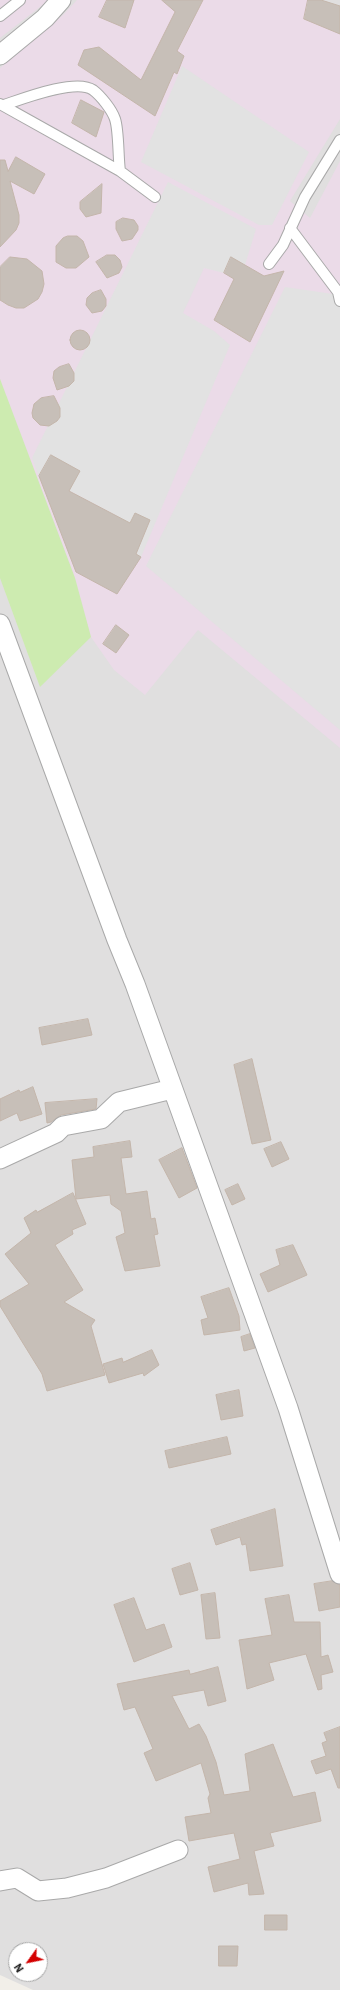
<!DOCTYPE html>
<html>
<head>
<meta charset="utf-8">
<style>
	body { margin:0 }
	#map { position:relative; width:340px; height:1990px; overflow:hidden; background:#f2efe9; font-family:"IBM Plex Sans",sans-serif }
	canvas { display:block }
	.north { position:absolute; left:8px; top:1942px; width:40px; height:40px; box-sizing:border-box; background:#fff; border:1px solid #a7a7a7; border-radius:50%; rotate:237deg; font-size:11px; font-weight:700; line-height:16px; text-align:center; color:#222 }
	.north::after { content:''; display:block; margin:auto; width:14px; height:18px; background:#d40000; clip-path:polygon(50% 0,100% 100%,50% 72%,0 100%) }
</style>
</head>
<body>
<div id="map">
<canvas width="340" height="1990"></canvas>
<div class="north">N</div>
</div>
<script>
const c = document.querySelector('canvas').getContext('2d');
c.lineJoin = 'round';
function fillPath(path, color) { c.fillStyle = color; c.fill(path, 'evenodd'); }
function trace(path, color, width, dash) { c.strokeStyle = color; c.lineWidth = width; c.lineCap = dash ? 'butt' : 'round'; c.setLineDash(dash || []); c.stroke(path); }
fillPath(new Path2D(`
	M0,0H340V1990H33L0,1975ZM16,1950H40V1974H16Z`), '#e0dfdf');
fillPath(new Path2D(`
	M0,0H49L0,38Z
	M77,0H308L304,19L340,34V119L290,201L310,218L340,161V748L198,630L145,695L114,670L91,637L75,578L0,379V68L64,14Z`), '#ebdbe8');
fillPath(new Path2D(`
	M0,379L75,578L91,637L40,687L0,578Z`), '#cdebb0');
fillPath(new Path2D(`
	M182,66L309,152L272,225H259L141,162Z
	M168,182L256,229L245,265L231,257L224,273L204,268L183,313L214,331L230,345L141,557L113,539L121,518L38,474L32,458Z
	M285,287L340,295V730L146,566Z`), '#e2e2e2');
const building = new Path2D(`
	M107,0H134L125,28L99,17Z
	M162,0H203L177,51L184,56L177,74L174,72L155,116L78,65L84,50L99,47L141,80L175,12Z
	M308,0H321L340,6V34L304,19Z
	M81,100L104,112L96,137L72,123Z
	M16,157L45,174L34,194L10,181L19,215V223L16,230L0,247V160H5L8,171Z
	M102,184L101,213L86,217L80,209V202Z
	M123,218L134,220L138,226V230L132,239L122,241L116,229V222Z
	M68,236H77L83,241L89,257L76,268H66L56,262V246L63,238Z
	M107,255H115L120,260L122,267L119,273L107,278L96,262Z
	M10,257L27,259L42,271L44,284L42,292L38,299L24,308H16L8,305L0,300V267Z
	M231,257L264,276L284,271L250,342L214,320L234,279L224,273Z
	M101,290L106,299V306L102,311L92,313L86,305L87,298L92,293Z
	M70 340a10 10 0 1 1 20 0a10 10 0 1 1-20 0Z
	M69,364L74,373V381L69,386L57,390L53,378L54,371L59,367Z
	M54,396L60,408V417L57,421L49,426L40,425L33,418L32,413L34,404L41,398Z
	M51,455L80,471L69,491L130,523L135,513L150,520L136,554L141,557L117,594L76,572L39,476Z
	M116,625L129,635L116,653L103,644Z
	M88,1019L92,1035L42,1045L39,1028Z
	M252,1059L271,1140L252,1144L234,1065Z
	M33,1087L42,1114L20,1121L17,1113L0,1121V1099L19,1090L20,1092Z
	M97,1099L96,1109L61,1115L51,1122L47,1123L45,1103Z
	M130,1141L132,1157L121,1158L126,1194L147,1191L151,1219L155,1218L158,1234L154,1235L160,1266L125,1271L116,1237L125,1233L121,1211L111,1204L110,1195L76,1199L72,1160L94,1157L93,1147Z
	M281,1142L289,1159L272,1167L264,1149Z
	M182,1148L197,1188L179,1198L159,1160Z
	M238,1184L245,1199L232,1205L225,1190Z
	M73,1193L86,1224L72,1230L73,1234L55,1245L83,1290L64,1302L95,1320L91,1326L105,1375L47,1391L42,1374L0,1306V1301L29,1284L5,1254L31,1233L24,1218L36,1210L37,1212Z
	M293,1245L307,1275L268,1292L260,1274L280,1265L276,1250Z
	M229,1288L239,1316L240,1330L204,1335L201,1320L208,1318L201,1297Z
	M250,1334L255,1348L244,1351L241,1337Z
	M152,1350L159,1365L144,1376L143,1373L109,1383L103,1364L122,1358L123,1362Z
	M239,1390L243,1416L221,1420L216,1395Z
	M227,1437L231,1454L169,1468L165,1451Z
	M275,1509L283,1566L250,1571L246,1544L242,1545L240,1537L216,1545L211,1530Z
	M190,1563L198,1590L180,1595L172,1569Z
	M332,1581L340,1585V1607L319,1611L314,1584Z
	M215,1593L220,1638L206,1639L201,1595Z
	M289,1595L294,1622H320L321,1657L328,1655L333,1672L321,1675L322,1689L318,1690L306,1654L269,1663L274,1680L247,1689L239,1640L272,1635L265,1599Z
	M134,1598L146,1630L164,1624L172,1647L134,1662L114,1605Z
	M218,1667L226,1701L208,1706L204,1690L172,1696L189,1729L199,1724L206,1736L216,1762L224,1795L250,1791L245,1754L273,1744L293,1797L315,1792L321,1821L270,1833L274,1846L254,1851L264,1894L249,1895L248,1883L214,1892L208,1867L240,1859L234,1833L189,1841L185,1817L211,1813L208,1798L210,1794L201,1763L156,1781L144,1753L153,1749L135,1707L124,1710L117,1684L189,1670L190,1674Z
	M340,1727V1788H338L331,1769L316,1774L311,1761L326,1756L322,1743L327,1741L324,1733Z
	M265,1915H287V1930H265Z
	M219,1946H238L237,1966H219Z`);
fillPath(building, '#c7bfb8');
trace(building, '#c4b6ab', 1);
const service = new Path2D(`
	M0,16L20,0
	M0,104L120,171L155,197
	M4,105C22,99 76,78 93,90C101,96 112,110 115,119C119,131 118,158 120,171
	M290,228L338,292L340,301
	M269,264L283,245L305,197L340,140`);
const minor = new Path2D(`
	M0,55L45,18L61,0
	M0,624L117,940L135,984L288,1408L340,1574
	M0,1159L56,1133L63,1126L101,1119L119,1102L172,1089
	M0,1881L17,1878L38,1891L67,1888L106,1878L178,1850`);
trace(service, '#a9a9a9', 12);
trace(minor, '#a9a9a9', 21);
trace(service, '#fff', 10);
trace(minor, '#fff', 19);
</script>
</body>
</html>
